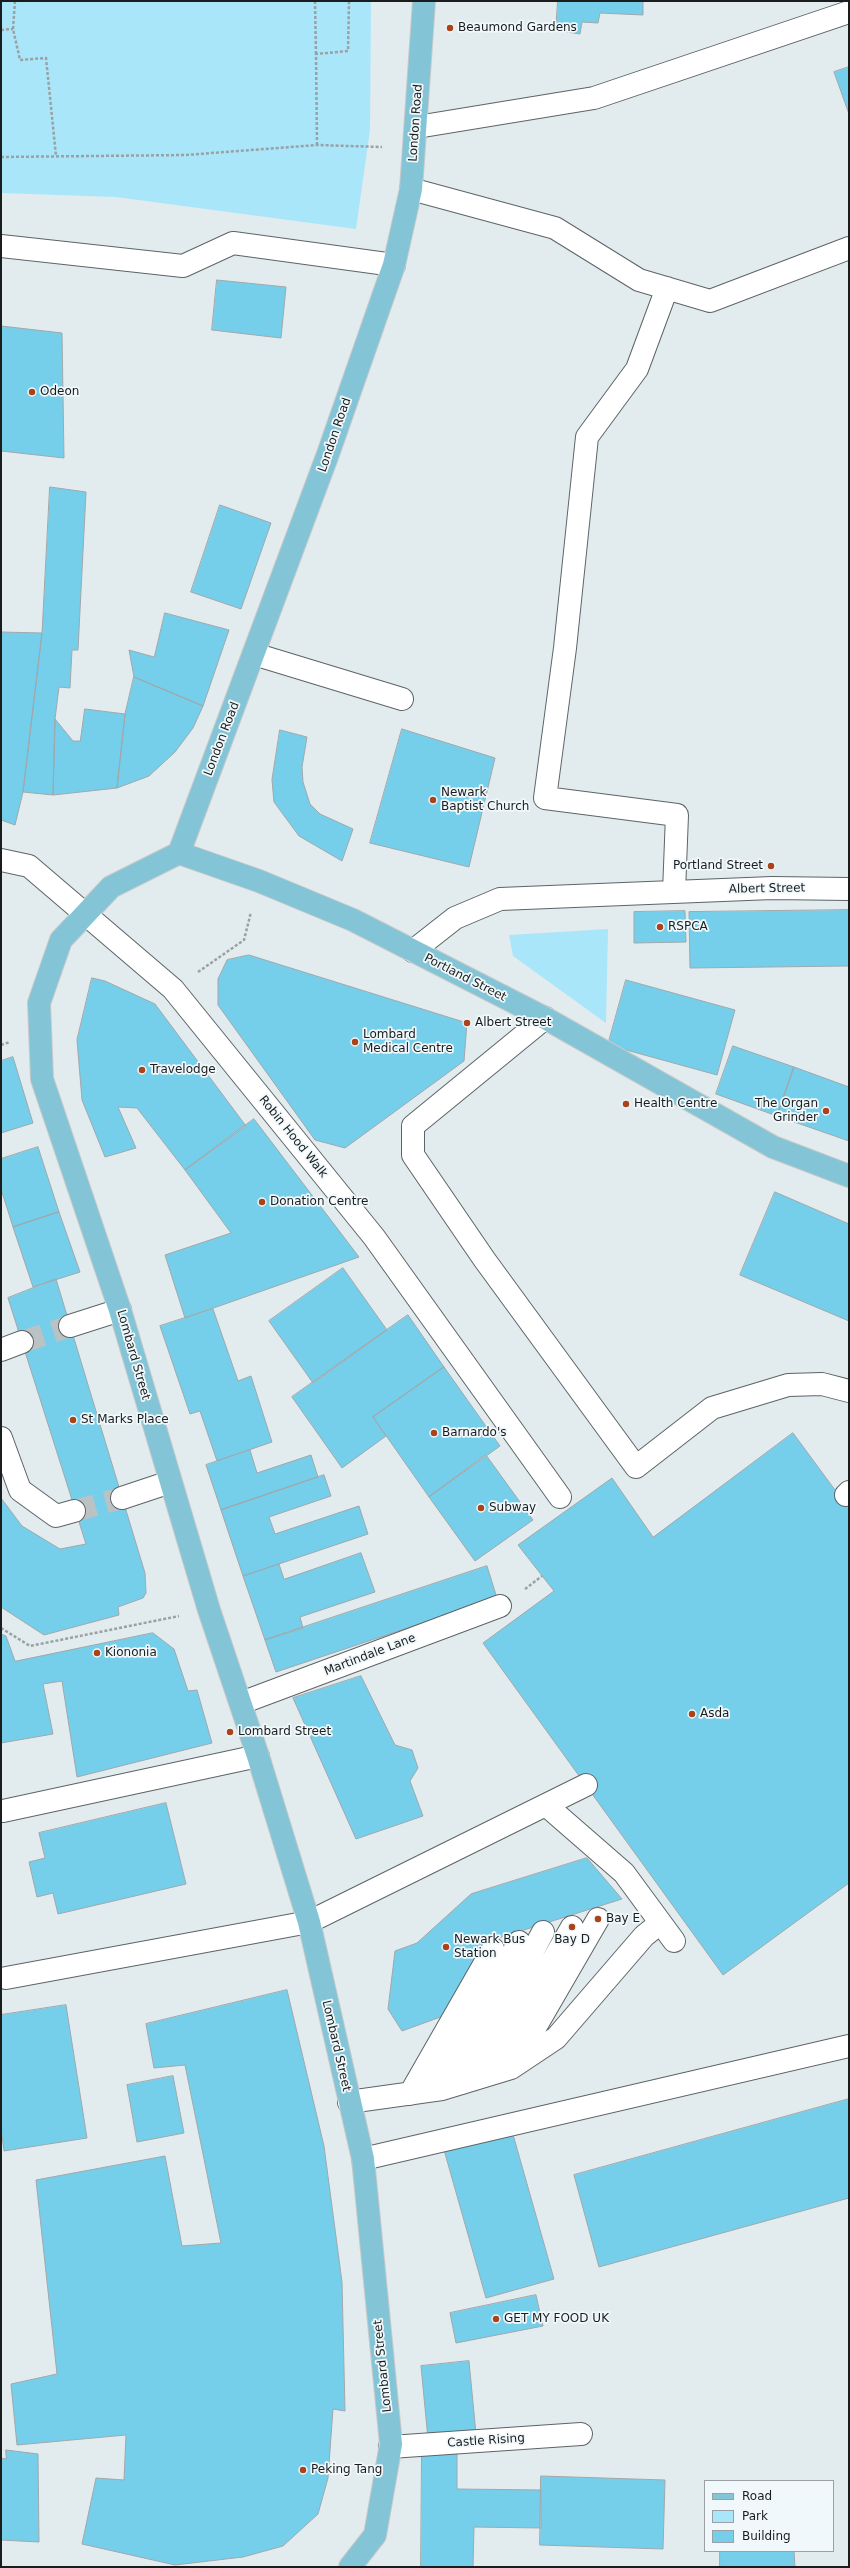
<!DOCTYPE html>
<html>
<head>
<meta charset="utf-8">
<style>
	body { margin:0 }
	#map { position:relative; width:850px; height:2568px; overflow:hidden; background:#e2ebee; font-family:"DejaVu Sans",sans-serif }
	canvas { display:block }
	.frame { position:absolute; inset:0; border:2px solid #1a1d1e; pointer-events:none }
	.legend { position:absolute; left:704px; top:2480px; width:130px; height:72px; box-sizing:border-box; background:#f0f8fb; border:1px solid #9aa0a3; margin:0; padding:5px 7px; list-style:none; font-size:12px; color:#1a1d1e }
	.legend li { display:flex; align-items:center; gap:8px; height:20px }
	.legend b { width:20px; border:1px solid #9aa0a3 }
</style>
</head>
<body>
<div id="map">
<canvas width="850" height="2568"></canvas>
<div class="frame"></div>
<ul class="legend">
<li><b style="height:5px;background:#83c5d6"></b>Road</li>
<li><b style="height:11px;background:#a9e6fa"></b>Park</li>
<li><b style="height:11px;background:#75cfeb"></b>Building</li>
</ul>
</div>
<script>
const c = document.querySelector('canvas').getContext('2d');
c.lineJoin = 'round';
function fillPath(path, color) { c.fillStyle = color; c.fill(path, 'evenodd'); }
function trace(path, color, width, dash) { c.strokeStyle = color; c.lineWidth = width; c.lineCap = dash ? 'butt' : 'round'; c.setLineDash(dash || []); c.stroke(path); }
function drawText(font, color, halo, rows, align = 'center') {
  c.font = font + ' "DejaVu Sans",sans-serif'; c.lineWidth = 3.5; c.setLineDash([]); c.textBaseline = 'middle'; c.strokeStyle = halo; c.fillStyle = color; for (const [text, x, y, turn = 0] of rows) {
    c.save(); c.translate(x, y); c.rotate((+turn || 0) * Math.PI / 180); c.textAlign = isNaN(turn) ? turn : align; if (halo) c.strokeText(text, 0, 0); c.fillText(text, 0, 0); c.restore();
  }
}
fillPath(new Path2D(`
	M1,1H371L370,130L356,229L116,197L1,193Z
	M608,929L606,1023L513,956L509,935Z`), '#a9e6fa');
const building = new Path2D(`
	M558,1H643V15L600,13L598,23L582,22L580,34L556,30Z
	M849,67V114L834,72Z
	M217,280L286,287L281,338L212,330Z
	M1,326L62,333L64,458L1,451Z
	M50,487L86,492L78,650H72L70,688L59,687L55,719L53,795L23,792L42,633Z
	M220,505L271,523L241,609L191,592Z
	M165,613L229,630L203,706L134,677L129,650L154,657Z
	M1,632L42,633L23,792L15,825L1,820Z
	M134,677L203,706L193,728L175,752L149,776L117,788L125,714Z
	M85,709L125,714L117,788L53,795L55,719L73,741H80Z
	M402,729L495,758L469,867L370,843Z
	M280,730L307,737L302,767L303,782L310,804L320,814L353,829L342,861L299,836L274,802L272,780Z
	M849,910V966L690,968L689,912Z
	M685,911L686,942L634,943V912Z
	M249,955L467,1023L464,1061L345,1148L315,1140L218,1005V979L227,960Z
	M92,978L105,981L155,1004L246,1126L185,1170L137,1108L118,1107L136,1148L105,1157L82,1100L77,1040Z
	M626,980L735,1010L717,1075L608,1045Z
	M733,1046L794,1067L777,1116L716,1094Z
	M13,1057L33,1123L1,1133V1061Z
	M794,1067L849,1087V1141L777,1116Z
	M254,1119L359,1257L185,1318L165,1255L231,1233L185,1170Z
	M38,1147L59,1212L13,1227L1,1189V1159Z
	M775,1192L849,1224V1321L740,1275Z
	M59,1212L80,1272L33,1287L13,1227Z
	M343,1268L387,1330L313,1383L269,1321Z
	M56,1279L145,1573L146,1593L143,1598L118,1607L119,1615L44,1635L1,1607V1498L22,1526L60,1549L86,1544L8,1298Z
	M213,1309L238,1381L251,1376L272,1442L217,1461L200,1411L190,1414L160,1326Z
	M408,1315L444,1367L373,1417L386,1436L342,1468L292,1397Z
	M444,1367L500,1446L429,1497L373,1417Z
	M793,1433L849,1509V1883L723,1975L483,1643L554,1591L518,1545L612,1478L653,1537Z
	M250,1450L257,1473L311,1455L318,1477L221,1510L206,1465Z
	M486,1455L533,1520L475,1561L429,1497Z
	M324,1475L331,1496L269,1517L275,1534L359,1506L368,1534L243,1576L221,1510Z
	M361,1553L375,1592L300,1617L303,1628L265,1640L243,1576L279,1564L284,1579Z
	M487,1566L497,1598L276,1672L265,1640Z
	M153,1633L174,1649L188,1691L197,1690L212,1743L77,1777L62,1681L43,1684L53,1734L1,1743V1634L6,1636L15,1661Z
	M361,1676L395,1745L412,1750L418,1768L410,1781L423,1816L356,1839L293,1698Z
	M166,1803L186,1884L58,1914L53,1893L37,1897L29,1862L45,1858L39,1833Z
	M587,1858L622,1899L489,1941L446,2015L402,2031L388,2009L395,1951L417,1943L471,1894Z
	M287,1990L324,2146L342,2282L345,2411L333,2409L328,2478L318,2514L283,2546L243,2557L175,2565L82,2544L96,2478L124,2480L126,2435L17,2445L11,2384L57,2374L36,2180L165,2156L182,2246L221,2243L185,2065L154,2068L146,2024Z
	M66,2005L87,2138L4,2151L1,2129V2015Z
	M173,2076L184,2133L137,2142L127,2085Z
	M849,2099V2198L599,2267L574,2175Z
	M512,2131L554,2279L486,2298L444,2150Z
	M536,2295L543,2326L456,2343L450,2313Z
	M469,2361L476,2434L428,2439L421,2366Z
	M422,2447L457,2448V2489L541,2490V2528L474,2527L473,2567H421Z
	M6,2450L38,2454L39,2542L1,2540V2458L6,2459Z
	M541,2476L665,2480L663,2549L540,2545Z
	M720,2551H794L795,2567H720Z`);
fillPath(building, '#75cfeb');
trace(building, '#a0a8aa', 1);
trace(new Path2D(`
	M22,1342L70,1326
	M74,1511L122,1498`), '#bac2c4', 22, [22, 11]);
const minor = new Path2D(`
	M417,127L594,98L849,12
	M411,189L555,228L639,280L710,301L849,248
	M1,246L183,266L233,243L394,265
	M667,288L637,369L587,437L565,648L545,798L677,815L674,892
	M254,654L402,699
	M1,860L29,866L173,989L374,1237L560,1497
	M413,951L455,918L500,899L772,888L849,889
	M545,1018L413,1126V1155L484,1259L636,1467L712,1408L788,1385L822,1384L849,1391
	M70,1326L120,1310
	M1,1350L22,1342
	M1,1438L20,1490L56,1516L74,1511
	M846,1495L849,1492
	M122,1498L170,1482
	M241,1703L500,1606
	M547,1806L624,1873L674,1941
	M3,1811L258,1756
	M6,1978L309,1922L586,1785
	M514,2064L598,1919
	M487,2075L572,1927
	M462,2083L543,1932
	M436,2090L519,1942
	M410,2094L493,1949
	M349,2102L442,2089L511,2068L556,2038L644,1936L660,1923
	M363,2159L849,2046
	M390,2447L581,2434`);
const major = new Path2D(`
	M179,853L111,887L61,940L39,1003L42,1079L120,1310L209,1610L258,1756L309,1922L363,2159L391,2444L375,2535L350,2567
	M179,853L328,454L394,265L411,189L424,1
	M179,853L259,881L353,920L545,1018L773,1147L849,1176`);
trace(minor, '#5d6466', 24);
trace(major, '#c8c9c9', 24);
trace(new Path2D(`
	M15,1L13,29L20,60L46,58L56,156
	M315,1L316,54
	M1,30L13,29
	M317,145L316,54L348,51L349,1
	M1,157L186,155L317,145L382,147
	M198,972L244,940L251,912
	M1,1045L10,1042
	M525,1589L542,1576
	M1,1628L30,1646L179,1616`), '#9aa1a3', 2.5, [3, 2]);
trace(minor, '#fff', 22);
trace(major, '#83c5d6', 22);
for (const [x, y, r, color] of [
	[450,28,4,"#a9431a"],
	[32,392,4,"#a9431a"],
	[433,800,4,"#a9431a"],
	[771,866,4,"#a9431a"],
	[660,927,4,"#a9431a"],
	[467,1023,4,"#a9431a"],
	[355,1042,4,"#a9431a"],
	[142,1070,4,"#a9431a"],
	[626,1104,4,"#a9431a"],
	[826,1111,4,"#a9431a"],
	[262,1202,4,"#a9431a"],
	[73,1420,4,"#a9431a"],
	[434,1433,4,"#a9431a"],
	[481,1508,4,"#a9431a"],
	[97,1653,4,"#a9431a"],
	[692,1714,4,"#a9431a"],
	[230,1732,4,"#a9431a"],
	[598,1919,4,"#a9431a"],
	[572,1927,4,"#a9431a"],
	[446,1947,4,"#a9431a"],
	[496,2319,4,"#a9431a"],
	[303,2470,4,"#a9431a"]
]) { const dot = new Path2D(); dot.arc(x, y, r, 0, 2 * Math.PI); c.fillStyle = color; c.fill(dot); trace(dot, '#f0f8fb', 1.5); }
drawText('12px', '#1a1d1e', '#f0f8fb', [
	["Beaumond Gardens",458,28],
	["Odeon",40,392],
	["Newark",441,793],
	["Baptist Church",441,807],
	["Portland Street",763,866,"right"],
	["RSPCA",668,927],
	["Albert Street",475,1023],
	["Lombard",363,1035],
	["Medical Centre",363,1049],
	["Travelodge",150,1070],
	["Health Centre",634,1104],
	["The Organ",818,1104,"right"],
	["Grinder",818,1118,"right"],
	["Donation Centre",270,1202],
	["St Marks Place",81,1420],
	["Barnardo's",442,1433],
	["Subway",489,1508],
	["Kiononia",105,1653],
	["Asda",700,1714],
	["Lombard Street",238,1732],
	["Bay E",606,1919],
	["Newark Bus",454,1940],
	["Station",454,1954],
	["Bay D",572,1940,"center"],
	["GET MY FOOD UK",504,2319],
	["Peking Tang",311,2470]
], 'left');
drawText('12px', '#1a1d1e', '#f0f8fb', [
	["London Road",416,123,-86],
	["London Road",335,435,-71],
	["London Road",222,739,-69],
	["Albert Street",767,889,-1],
	["Portland Street",465,978,27],
	["Robin Hood Walk",293,1137,51],
	["Lombard Street",133,1355,74],
	["Martindale Lane",370,1655,-21],
	["Lombard Street",336,2046,77],
	["Lombard Street",383,2366,-96],
	["Castle Rising",486,2441,-4]
]);
</script>
</body>
</html>
